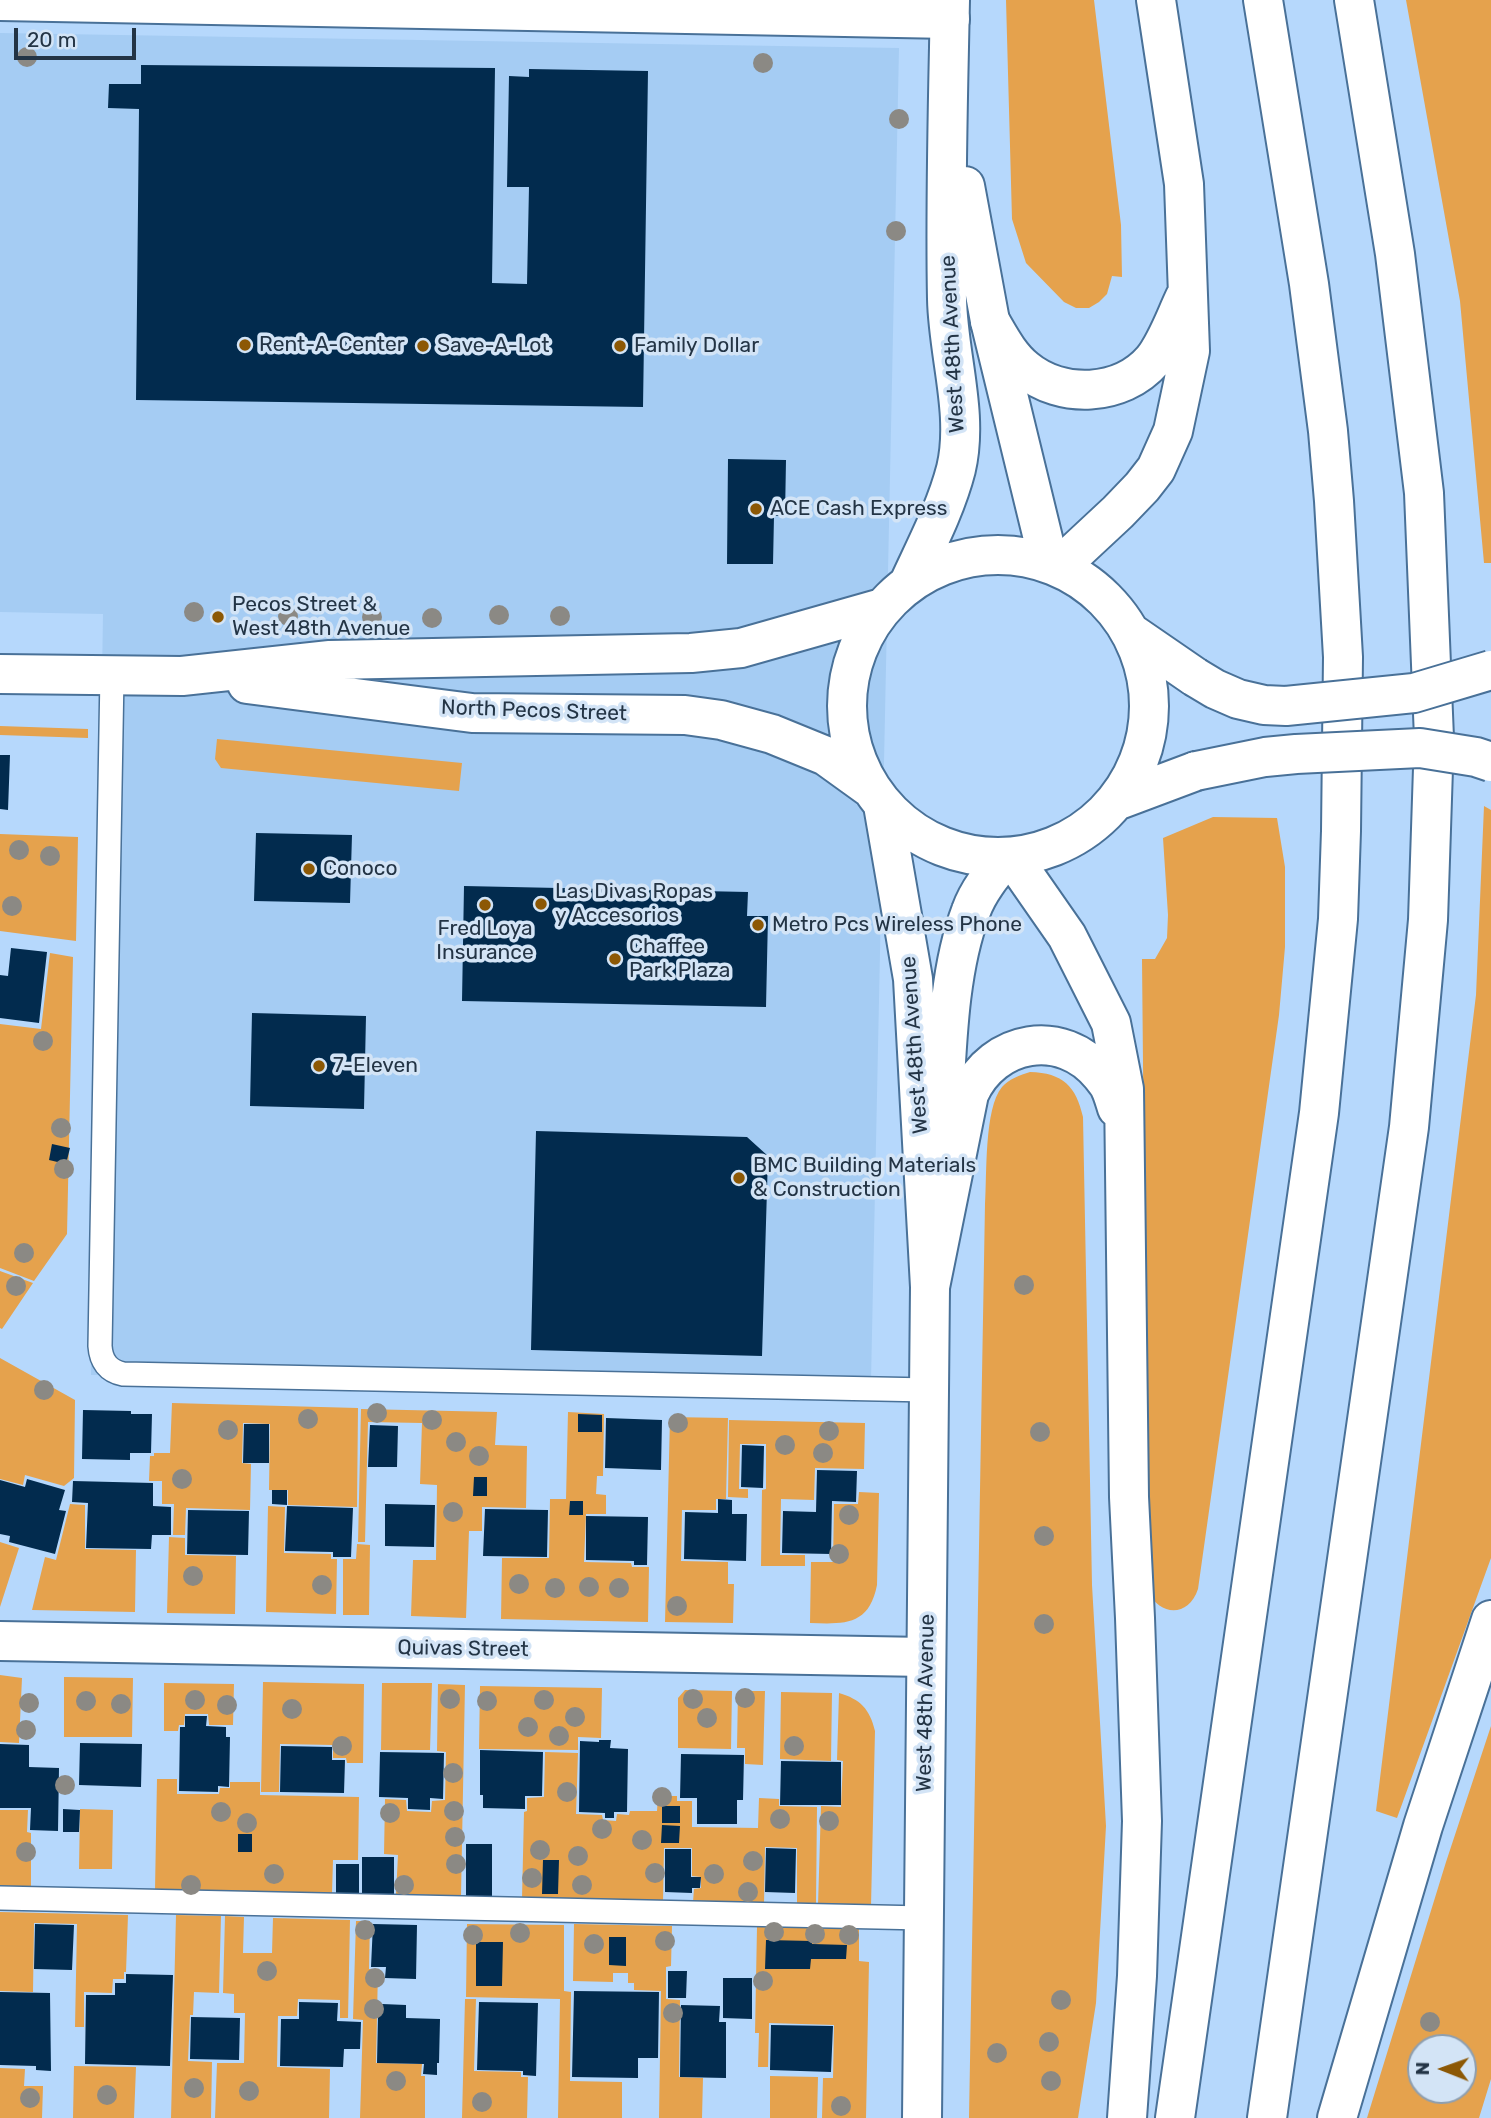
<!DOCTYPE html>
<html>
<head>
<meta charset="utf-8">
<style>
	body { margin:0 }
	#map { position:relative; width:1491px; height:2118px; overflow:hidden; background:#b6d8fc; font-family:Rubik,sans-serif }
	canvas { display:block }
	.north { position:absolute; left:1407px; top:2034px; width:70px; height:70px; box-sizing:border-box; background:#d3e4f6; border:2px solid #8d9eaf; border-radius:50%; rotate:271deg; font-size:19px; font-weight:700; line-height:28px; text-align:center; color:#233445 }
	.north::after { content:''; display:block; margin:auto; width:24px; height:32px; background:#8c5805; clip-path:polygon(50% 0,100% 100%,50% 72%,0 100%) }
	.scale { position:absolute; left:14px; top:28px; width:122px; height:32px; box-sizing:border-box; border:4px solid #233445; border-top:0; padding-left:9px; font-size:21px; line-height:24px; white-space:nowrap; color:#233445; -webkit-text-stroke:5px #d3e4f6; paint-order:stroke }
</style>
</head>
<body>
<div id="map">
<canvas width="1491" height="2118"></canvas>
<div class="north">N</div>
<div class="scale">20 m</div>
</div>
<script>
const c = document.querySelector('canvas').getContext('2d');
c.lineJoin = 'round';
function fillPath(path, color) { c.fillStyle = color; c.fill(path, 'evenodd'); }
function trace(path, color, width, dash) { c.strokeStyle = color; c.lineWidth = width; c.lineCap = dash ? 'butt' : 'round'; c.setLineDash(dash || []); c.stroke(path); }
function drawText(font, color, halo, rows, align = 'center') {
  c.font = font + ' Rubik,sans-serif'; c.lineWidth = 7; c.setLineDash([]); c.textBaseline = 'middle'; c.strokeStyle = halo; c.fillStyle = color; for (const [text, x, y, turn = 0] of rows) {
    c.save(); c.translate(x, y); c.rotate((+turn || 0) * Math.PI / 180); c.textAlign = isNaN(turn) ? turn : align; if (halo) c.strokeText(text, 0, 0); c.fillText(text, 0, 0); c.restore();
  }
}
fillPath(new Path2D(`
	M0,33L899,48L871,1380L91,1375L103,614L0,612Z`), '#a5ccf3');
fillPath(new Path2D(`
	M1006,0H1094L1121,225L1122,277L1112,276L1107,294L1099,302L1089,308H1076L1064,302L1026,263L1012,219Z
	M1406,0H1491V563H1484L1460,301Z
	M0,726L88,729V738L0,735Z
	M217,739L462,763L459,791L221,768L215,759Z
	M1484,806L1491,810V1558L1397,1818L1376,1811L1476,995Z
	M1213,817L1277,818L1285,867V947L1279,1015L1198,1589C1189,1617 1160,1617 1148,1591L1142,959H1155L1167,938L1168,915L1163,838Z
	M0,834L78,837L76,941L0,931Z
	M50,953L73,957L67,1234L34,1281L0,1268V1024L41,1029Z
	M1030,1072C1063,1073 1076,1086 1083,1117L1092,1585L1106,1826L1096,2003L1078,2118H969L985,1204C987,1176 984,1108 1002,1087C1009,1079 1020,1075 1030,1072Z
	M0,1271L33,1283L2,1329L0,1328Z
	M0,1358L75,1400L74,1478L64,1486L25,1475L23,1485L0,1479Z
	M172,1403L358,1408L357,1507L288,1505V1490H269L270,1424L243,1423L242,1463L251,1464L250,1510L186,1508L185,1535H173L174,1504H162V1481H149L150,1456H154V1453H170Z
	M361,1409L497,1412L495,1445L527,1446L526,1508L482,1507V1531H469L466,1618L411,1616L413,1560H436L437,1485L420,1484L422,1423L368,1422L365,1542H358Z
	M568,1412L604,1414L603,1476H597L596,1494L606,1495V1514H586L584,1562L631,1563L632,1567H649L648,1622L501,1619L502,1558H549L550,1499H566Z
	M670,1417L728,1418L726,1499H716V1510H682L681,1561L728,1562V1584H734L733,1623L665,1622Z
	M729,1420L865,1423L864,1469L815,1468L814,1500L781,1499L780,1555H805V1566H761L762,1490L766,1489V1444H740L739,1489H748V1498L728,1497Z
	M859,1492L879,1493L877,1585C869,1626 844,1624 810,1623L811,1562H833L834,1504H858Z
	M70,1504L85,1505V1549L136,1550L135,1612L32,1610L45,1557L56,1560Z
	M268,1506L285,1507L284,1553L331,1554V1559H337L336,1614L266,1612Z
	M169,1537L185,1538V1555L236,1556L235,1614L167,1613Z
	M0,1542L19,1548L0,1607Z
	M357,1544L370,1545L369,1615H343V1559H356Z
	M0,1675L22,1678L19,1743L0,1742Z
	M64,1677L133,1678L132,1737H64Z
	M263,1682L364,1684L363,1763H347L346,1758H333V1745L280,1744L279,1792H261Z
	M164,1683L234,1684L233,1725H209L208,1714H185L184,1725H179L178,1731H164Z
	M382,1683H432L430,1750H381Z
	M438,1684L465,1685L461,1896L396,1894L398,1855L384,1854L385,1799L406,1800L407,1811L431,1812L432,1801L445,1800L446,1752L437,1751Z
	M480,1686L602,1688L601,1738L578,1737V1750L479,1749Z
	M685,1690L732,1691L731,1749L678,1748V1698Z
	M738,1691H765L763,1765L745,1764V1748H737Z
	M781,1692L832,1693L831,1761L780,1759Z
	M839,1693C860,1699 870,1709 875,1731L871,1906L818,1905L821,1806L841,1807L843,1761L837,1760Z
	M1491,1726V2079L1479,2118H1367L1446,1862ZM1421,2048H1463V2090H1421Z
	M545,1752L578,1753L576,1814L602,1815L603,1820L616,1821L617,1814L629,1815L630,1811H657L658,1796H677V1801H692V1827L758,1828L759,1798L779,1799V1806L817,1807L816,1904H797V1848L765,1847L764,1904L693,1902L694,1889L701,1888V1877L692,1876V1848H664L663,1902L522,1899L524,1812L527,1811V1798L544,1797Z
	M157,1779H177V1794H219L220,1788H230V1782H260V1795L359,1797L358,1860H333L332,1893L155,1890Z
	M80,1809L113,1810L112,1869H79Z
	M0,1810H28L27,1832L31,1833V1889L0,1888Z
	M0,1912L128,1915L126,1972H124V1979H113L112,1993L84,1992V2027H75L77,1924L34,1923L33,1992L0,1991Z
	M176,1915L221,1916L219,1993L194,1992L193,2015H190L188,2061L212,2062L211,2118H171Z
	M225,1916L244,1917L243,1953H272L273,1918L350,1920L348,2018H340V2000L298,1999L297,2016H278L277,2067L330,2069L329,2118H215L217,2063H244L245,2013H234V1994L223,1993Z
	M356,1921H370L369,1969H378L376,2063L422,2064L421,2076H425V2118H360L363,2020L353,2019Z
	M467,1924L564,1925V1991L571,1992L570,2081L622,2082V2118H558L560,1999L466,1997Z
	M574,1924L672,1926L671,1966L666,1967V1999L680,2000L679,2077L703,2078L702,2118H659L661,1991L634,1990V1983H628V1973H613V1982L573,1981Z
	M757,1927L859,1929V1961L869,1962L866,2118H822L823,2078H833L834,2025L769,2023L768,2067H758L759,2033H755Z
	M465,1999H476L474,2071L521,2072V2077H528L527,2118H462Z
	M74,2066L136,2067L134,2118H73Z
	M0,2068L25,2069L24,2086H43L42,2118H0Z
	M770,2076L818,2077L817,2118H770Z`), '#e5a24d');
fillPath(new Path2D(`
	M141,65L495,68L492,283L527,284L529,187H507L509,76L529,77V69L648,71L643,407L136,400L139,109L108,108L109,84H141Z
	M728,459L786,460L785,516H774L773,564H727Z
	M0,755H10L8,810L0,809Z
	M256,833L352,835L350,903L254,901Z
	M464,886L748,892L747,916H768L766,1007L462,1001Z
	M11,948L47,952L39,1023L0,1018V975L8,976Z
	M252,1013L366,1016L364,1109L250,1106Z
	M536,1131L747,1137L768,1156L762,1356L531,1350Z
	M52,1144L70,1148L66,1164L49,1160Z
	M83,1410L131,1411V1414H152L151,1453H130V1460L82,1459Z
	M578,1414L602,1415V1432H578Z
	M606,1418L662,1420L661,1470L605,1468Z
	M244,1424H269V1463H243Z
	M370,1425L398,1426L397,1467H368Z
	M742,1445L764,1446L763,1488L741,1487Z
	M817,1470L857,1471L856,1502L832,1501L831,1554L782,1553L783,1511L816,1512Z
	M474,1477H487V1496H473Z
	M27,1479L65,1490L59,1510L66,1511L55,1554L9,1542L10,1536L0,1534V1480L25,1487Z
	M73,1481L153,1483V1506L171,1507V1535H152L151,1549L86,1548L88,1503L72,1502Z
	M272,1490H287V1505L272,1504Z
	M718,1499L732,1500V1514H747L746,1561L684,1559L685,1512L718,1513Z
	M570,1501H583V1515H569Z
	M385,1504L435,1505L434,1547L385,1546Z
	M287,1506L353,1508L351,1557H333V1552L285,1551Z
	M485,1509L548,1510L547,1557L483,1556Z
	M188,1510L249,1511L248,1555L187,1554Z
	M586,1516L648,1517L647,1565H634V1561L586,1560Z
	M185,1716H207L206,1726L226,1727V1737H230L229,1787L218,1786V1792L179,1791L180,1727H185Z
	M599,1740H611L610,1748L628,1749L627,1812H614V1818H605V1813L579,1812L580,1741L599,1742Z
	M80,1743L142,1744L141,1787L79,1785Z
	M0,1744L29,1745V1767L59,1768L58,1831L30,1830L31,1808H0Z
	M281,1746L332,1747V1760H345L344,1793L280,1792Z
	M480,1750L543,1752L542,1796H525V1809L483,1808V1795H480Z
	M380,1752L444,1753L443,1799L430,1798V1810L408,1809V1798L379,1797Z
	M681,1754L744,1755L743,1800H737V1824H697V1798H680Z
	M781,1761L841,1762V1805H780Z
	M662,1806H680V1823H662Z
	M63,1809L80,1810L79,1832H63Z
	M662,1825L680,1826L679,1843H661Z
	M238,1834H252V1852H238Z
	M466,1844H492V1898L466,1897Z
	M766,1848L796,1849L795,1893L765,1892Z
	M665,1849H691V1877H701L700,1888H692V1893L665,1892Z
	M362,1857H394V1897L362,1896Z
	M543,1860H559L558,1894H542Z
	M336,1864H359V1896H336Z
	M35,1924L74,1925L72,1970L34,1969Z
	M373,1924L417,1925L416,1979L385,1978L386,1967H371Z
	M609,1937H626V1966L609,1965Z
	M766,1940L812,1941V1944L847,1945L846,1959H811L810,1969H765Z
	M476,1942H503L502,1986H476Z
	M668,1971H687L686,1998H668Z
	M126,1974L173,1975L170,2066L85,2064L86,1995H115V1983H126Z
	M723,1978H752V2019L723,2018Z
	M574,1991L659,1992L658,2058H638V2078L572,2077Z
	M0,1992L50,1993L51,2071L36,2070V2066L0,2065Z
	M299,2002L338,2003L337,2021L361,2022L360,2049H344L343,2067L280,2066L281,2019H299Z
	M479,2002L538,2003L536,2076L523,2075V2071L477,2070Z
	M382,2004L406,2005V2018L440,2019L439,2063H437V2075L423,2074L424,2064L377,2063L378,2016H381Z
	M681,2005L720,2006L719,2022H726V2078L680,2077Z
	M191,2017L240,2018L239,2060L190,2059Z
	M771,2025L833,2026L831,2072L770,2070Z`), '#022b4e');
const lane = new Path2D(`
	M112,675L100,1346C101,1361 108,1371 123,1374L929,1390
	M0,1898L924,1918`);
const street = new Path2D(`
	M0,1L950,19
	M0,1641L926,1657`);
const secondary = new Path2D(`
	M965,186L990,321L1049,563
	M847 706a151 151 0 1 1 302 0a151 151 0 1 1-302 0Z
	M909,583C926,546 946,508 956,469C969,414 948,355 947,299C945,200 948,99 950,0
	M1131,633L1195,677
	M0,674L182,676L330,660L691,653L741,648L882,608
	M247,684L472,713L685,715L721,720L772,734L826,756L869,787
	M1116,801L1196,771
	M883,805L913,979L930,1287L922,2118
	M942,1132C947,1061 946,977 971,911C978,891 993,873 1006,857`);
const highway = new Path2D(`
	M990,321C1000,338 1009,356 1025,369C1061,399 1121,397 1153,360C1167,342 1175,318 1185,297
	M1059,567L1118,512L1142,487L1156,469L1173,431L1190,351L1184,184L1156,0
	M1012,857L1067,936L1111,1023L1124,1089L1129,1497L1135,1618L1142,1821L1137,1976L1127,2118
	M930,1287L969,1094C993,1040 1062,1027 1101,1075C1104,1079 1108,1083 1110,1088C1113,1094 1115,1102 1117,1108
	M1175,2118L1319,1113L1338,919L1341,831L1343,657L1334,501L1328,431L1309,284L1263,0
	M1267,2118L1409,1127L1428,920L1434,738L1424,493L1395,254L1354,0
	M1337,2118L1423,1826L1491,1620`);
trace(lane, '#497198', 26);
trace(street, '#497198', 42);
trace(secondary, '#497198', 42);
trace(highway, '#497198', 42);
trace(lane, '#fff', 23);
trace(street, '#fff', 38);
trace(secondary, '#fff', 38);
trace(highway, '#fff', 38);
const secondaryBridge = new Path2D(`
	M1195,677L1215,689L1238,699L1264,705L1286,706L1414,693L1491,670
	M1196,771L1265,757L1296,754L1420,748L1476,757L1491,762`);
trace(secondaryBridge, '#497198', 42, []);
trace(secondaryBridge, '#fff', 38);
c.fillStyle = '#8b8984';
for (const [x, y] of [
	[27,57],
	[763,63],
	[899,119],
	[896,231],
	[194,612],
	[499,615],
	[288,616],
	[560,616],
	[372,617],
	[432,618],
	[19,850],
	[50,856],
	[12,906],
	[43,1041],
	[61,1128],
	[64,1169],
	[24,1253],
	[1024,1285],
	[16,1286],
	[44,1390],
	[377,1413],
	[308,1419],
	[432,1420],
	[678,1423],
	[228,1430],
	[829,1431],
	[1040,1432],
	[456,1442],
	[785,1445],
	[823,1453],
	[479,1456],
	[182,1479],
	[453,1512],
	[849,1515],
	[1044,1536],
	[839,1554],
	[193,1576],
	[519,1584],
	[322,1585],
	[589,1587],
	[555,1588],
	[619,1588],
	[677,1606],
	[1044,1624],
	[745,1698],
	[450,1699],
	[693,1699],
	[195,1700],
	[544,1700],
	[86,1701],
	[487,1701],
	[29,1703],
	[121,1704],
	[227,1705],
	[292,1709],
	[575,1717],
	[707,1718],
	[528,1727],
	[26,1730],
	[559,1736],
	[342,1746],
	[794,1746],
	[453,1773],
	[65,1785],
	[567,1792],
	[662,1797],
	[454,1811],
	[221,1812],
	[390,1813],
	[780,1819],
	[829,1821],
	[247,1823],
	[602,1829],
	[455,1837],
	[642,1840],
	[540,1850],
	[26,1852],
	[578,1856],
	[753,1861],
	[456,1864],
	[655,1873],
	[274,1874],
	[714,1874],
	[532,1878],
	[191,1885],
	[404,1885],
	[582,1885],
	[748,1892],
	[365,1930],
	[774,1932],
	[520,1933],
	[815,1934],
	[473,1935],
	[849,1935],
	[665,1941],
	[594,1944],
	[267,1971],
	[375,1978],
	[763,1981],
	[1061,2000],
	[374,2009],
	[673,2013],
	[1430,2022],
	[1049,2042],
	[997,2053],
	[396,2081],
	[1051,2081],
	[194,2088],
	[249,2091],
	[107,2095],
	[30,2098],
	[482,2102],
	[841,2106]
]) { c.beginPath(); c.arc(x, y, 10, 0, 2 * Math.PI); c.fill(); }
for (const [x, y, r, color] of [
	[245,345,7,"#8c5805"],
	[423,346,7,"#8c5805"],
	[620,346,7,"#8c5805"],
	[756,509,7,"#8c5805"],
	[218,617,7,"#8c5805"],
	[309,869,7,"#8c5805"],
	[541,904,7,"#8c5805"],
	[485,905,7,"#8c5805"],
	[758,925,7,"#8c5805"],
	[615,959,7,"#8c5805"],
	[319,1066,7,"#8c5805"],
	[739,1178,7,"#8c5805"]
]) { const dot = new Path2D(); dot.arc(x, y, r, 0, 2 * Math.PI); c.fillStyle = color; c.fill(dot); trace(dot, '#d3e4f6', 2.5); }
drawText('21px', '#233445', '#d3e4f6', [
	["West 48th Avenue",953,344,-93],
	["North Pecos Street",534,711,2],
	["West 48th Avenue",915,1045,-94],
	["Quivas Street",463,1649,1],
	["West 48th Avenue",926,1703,-89]
]);
drawText('21px', '#233445', '#d3e4f6', [
	["Rent-A-Center",259,345],
	["Save-A-Lot",437,346],
	["Family Dollar",634,346],
	["ACE Cash Express",770,509],
	["Pecos Street &",232,605],
	["West 48th Avenue",232,629],
	["Conoco",323,869],
	["Las Divas Ropas",555,892],
	["y Accesorios",555,916],
	["Metro Pcs Wireless Phone",772,925],
	["Fred Loya",485,929,"center"],
	["Insurance",485,953,"center"],
	["Chaffee",629,947],
	["Park Plaza",629,971],
	["7-Eleven",333,1066],
	["BMC Building Materials",753,1166],
	["& Construction",753,1190]
], 'left');
</script>
</body>
</html>
